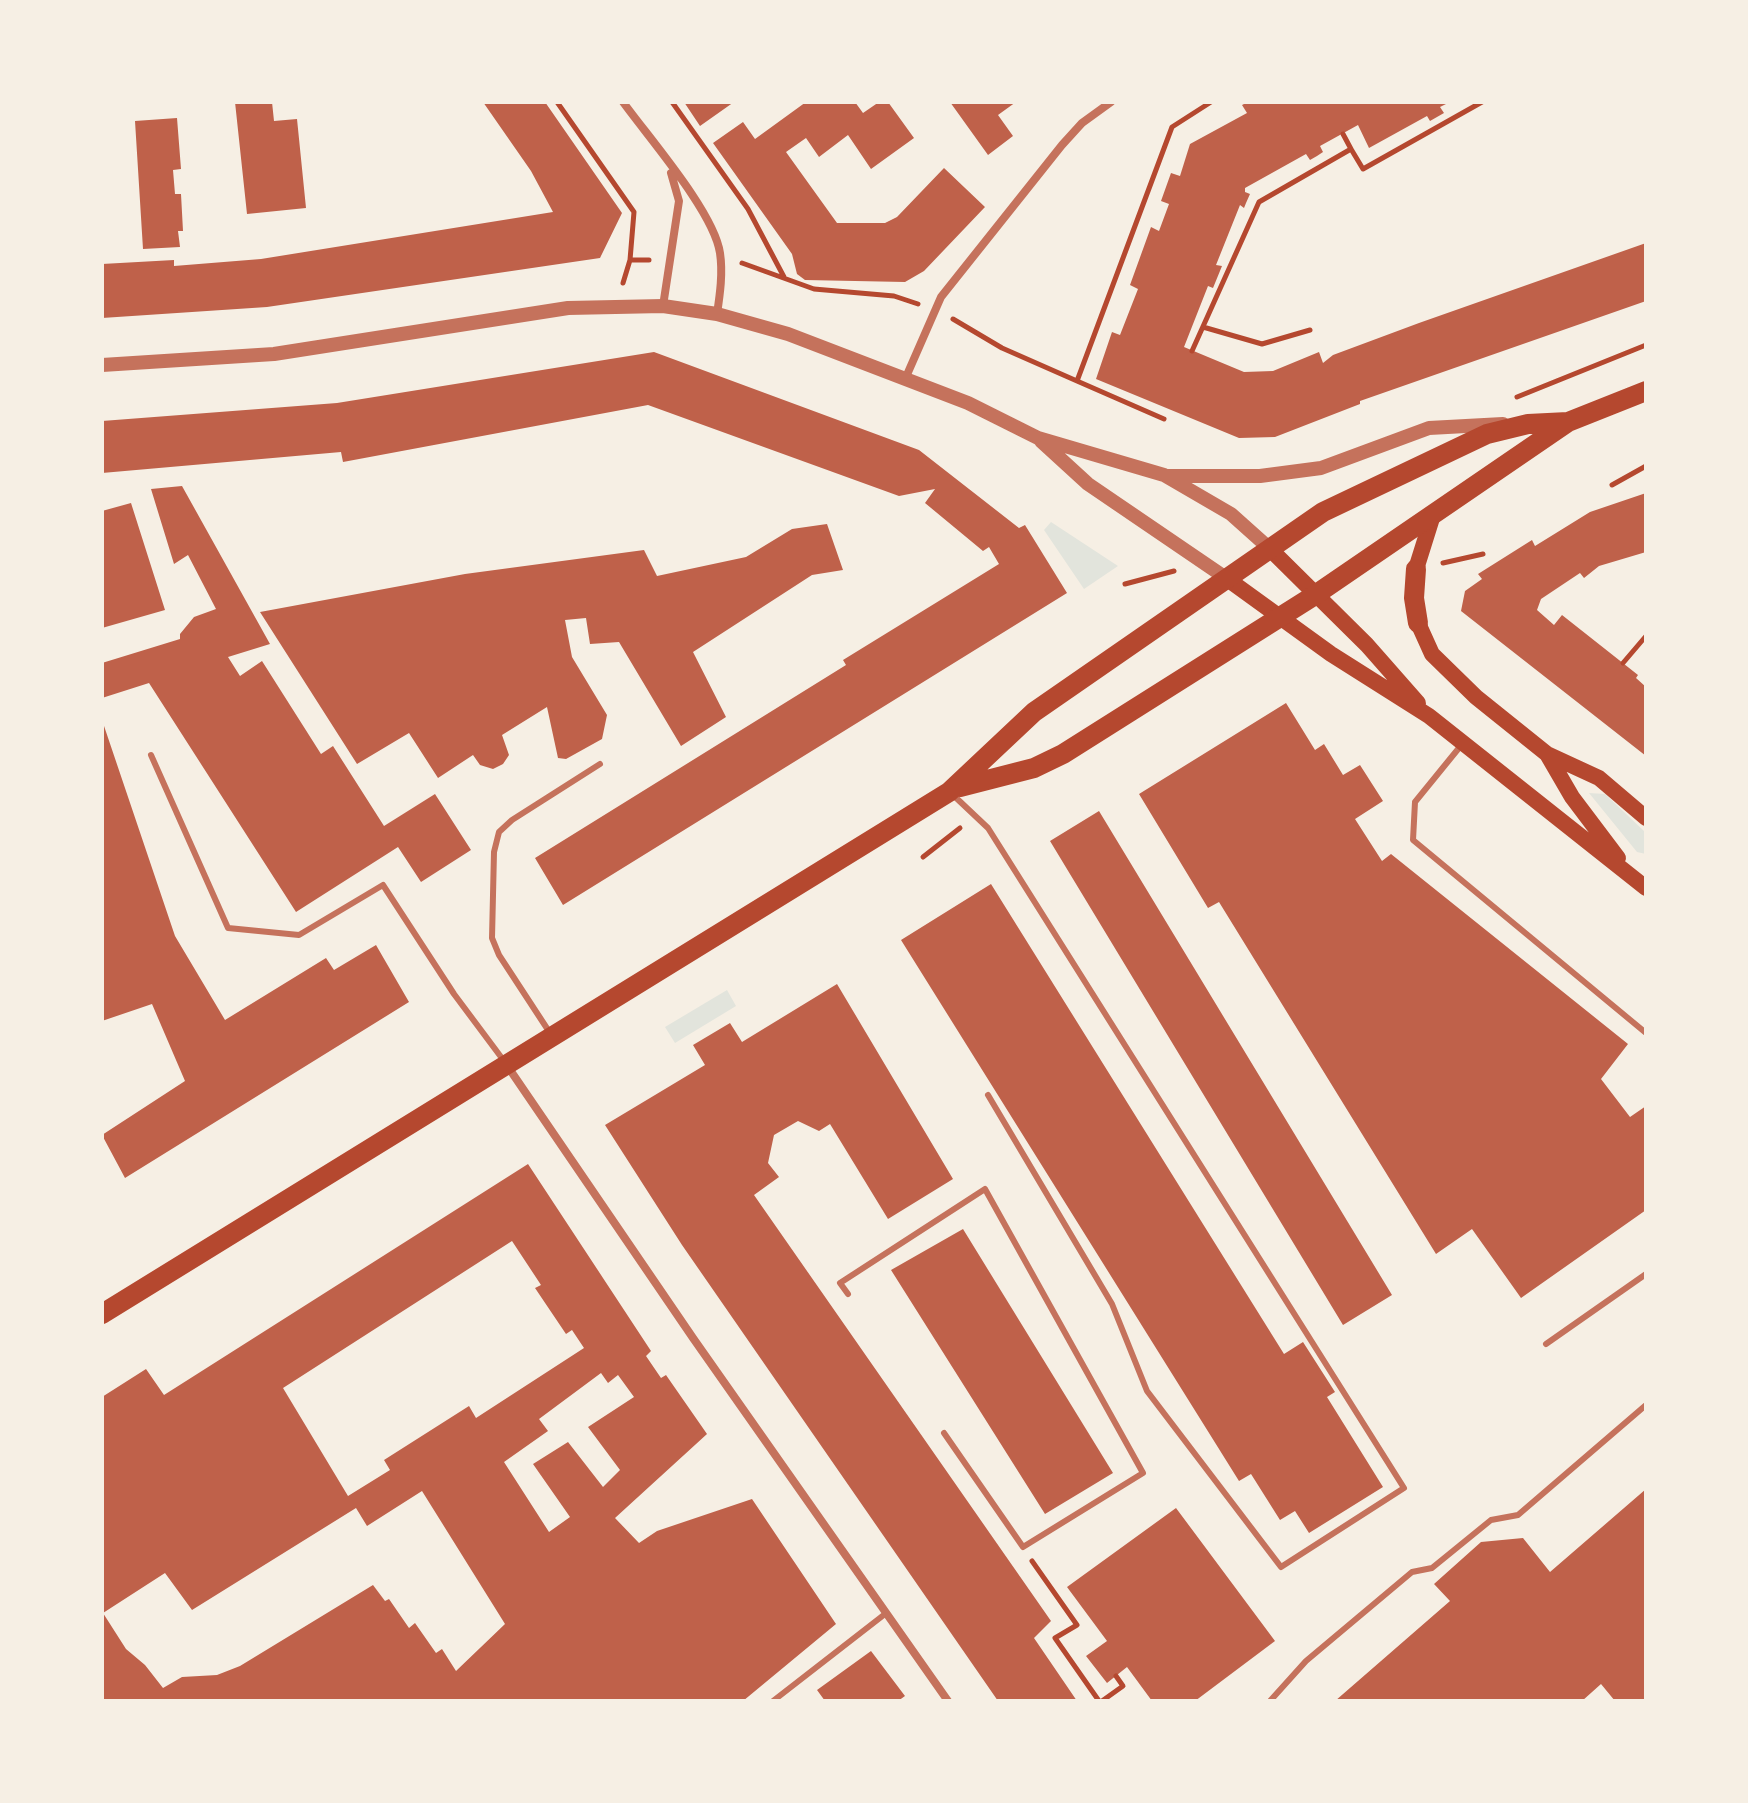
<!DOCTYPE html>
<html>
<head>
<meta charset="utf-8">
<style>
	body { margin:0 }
	#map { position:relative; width:1748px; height:1803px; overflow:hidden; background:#f6efe4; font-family:Quicksand,sans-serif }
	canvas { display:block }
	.frame { position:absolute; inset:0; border:104px solid #f6efe4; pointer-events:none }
</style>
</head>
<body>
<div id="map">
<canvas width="1748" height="1803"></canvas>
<div class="frame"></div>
</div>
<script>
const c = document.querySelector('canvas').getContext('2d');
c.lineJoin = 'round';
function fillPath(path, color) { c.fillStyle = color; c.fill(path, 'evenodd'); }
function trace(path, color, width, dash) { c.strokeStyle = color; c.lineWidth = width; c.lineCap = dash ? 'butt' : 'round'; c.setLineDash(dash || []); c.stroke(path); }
fillPath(new Path2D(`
	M1051,522L1118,566L1084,589L1044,530Z
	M1589,793L1605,794L1644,831L1646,854L1637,852Z
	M727,990L736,1006L675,1043L665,1027Z`), '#e2e4dc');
fillPath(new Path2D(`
	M235,102H272L274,121L297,119L306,208L247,214Z
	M483,102H545L622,213L600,258L267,307L102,318V264L174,260V266L261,259L553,212L531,171Z
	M684,102H734L700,126Z
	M806,102H855L863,113L879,102H888L914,138L871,169L848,135L819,157L806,138L786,152L837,223H885L897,217L944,168L985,207L924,271L905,282L805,280L797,274L792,254L713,143L743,122L755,139Z
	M950,102H1016L998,115L1013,136L988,155Z
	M1248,102H1450L1440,107L1444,113L1430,121L1427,116L1369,148L1358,125L1320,146L1323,152L1317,156L1310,160L1306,154L1245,188V192L1250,194L1246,203L1244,208L1240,205L1216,265L1222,266L1213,288L1208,286L1184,347L1244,372L1273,371L1319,352L1323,363L1333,355L1419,323L1646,243V301L1360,401V404L1275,437L1239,438L1096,379L1112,332L1120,335L1138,289L1130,285L1151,227L1159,231L1169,204L1161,201L1171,173L1180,176L1190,144L1247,113L1242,105Z
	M177,118L181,169L173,170L175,194H181L183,231H178L180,247L143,249L135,121Z
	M654,352L919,450L1019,528L1025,525L1067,593L563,905L535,858L846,665L843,660L999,564L989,547L983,551L925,503L935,489L899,496L648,405L343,462L341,452L102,473V421L337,403Z
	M182,486L270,644L228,657L240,676L262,661L321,754L333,746L384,826L435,794L471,850L421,882L398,847L296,912L149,683L102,698V663L180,639V634L194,617L216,609L188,555L174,564L151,489Z
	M1646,493V552L1599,566L1584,578L1580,573L1541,599L1537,610L1554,625L1562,615L1638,675L1636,678L1646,687V756L1461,611L1465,591L1482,579L1478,574L1532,540L1535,546L1590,512Z
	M131,503L165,610L102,628V511Z
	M827,524L843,570L812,575L693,652L726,717L681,746L619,642L590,644L586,618L565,620L572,657L607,715L602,739L566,759L558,758L547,707L502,735L509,755L503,764L493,769L480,765L473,755L438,778L409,733L357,764L260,612L465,574L644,550L657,576L746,557L792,529Z
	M1286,703L1315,750L1324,744L1343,775L1360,765L1383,801L1355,819L1382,861L1391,854L1628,1044L1601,1079L1630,1117L1646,1106V1210L1521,1298L1472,1229L1436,1254L1219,902L1208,908L1139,794Z
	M102,720L175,936L225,1020L326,958L334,970L376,945L409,1002L125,1178L102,1135L185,1081L152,1004L102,1021Z
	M1099,811L1392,1295L1343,1325L1050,841Z
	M991,884L1284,1354L1303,1342L1335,1392L1327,1397L1383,1487L1309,1533L1295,1511L1280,1520L1251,1474L1239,1481L901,940Z
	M837,984L953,1179L888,1219L830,1124L819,1131L798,1121L774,1135L768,1163L779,1177L754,1195L1051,1621L1034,1638L1077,1701H998L682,1245L605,1125L705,1065L693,1045L730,1023L742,1042Z
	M528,1164L651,1351L646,1356L661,1378L666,1375L707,1434L615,1518L639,1543L657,1531L752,1499L836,1624L743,1701H102V1397L146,1369L164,1395ZM512,1241L541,1285L535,1288L566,1334L572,1330L584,1348L476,1418L469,1406L384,1460L390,1470L348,1496L283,1388ZM601,1373L608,1383L618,1375L634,1397L588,1427L620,1470L603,1487L568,1442L533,1464L570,1517L549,1532L504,1462L548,1431L539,1419ZM422,1491L505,1624L456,1671L442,1649L436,1653L415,1623L409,1628L389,1599L385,1601L373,1585L240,1666L217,1675L182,1677L163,1688L145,1665L126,1649L103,1613L165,1573L192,1610L356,1508L367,1526Z
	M963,1229L1113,1473L1045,1514L891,1270Z
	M1646,1489V1701H1615L1601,1684L1582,1701H1335L1450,1601L1434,1584L1481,1542L1523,1538L1550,1572Z
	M1176,1508L1275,1641L1195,1701H1152L1127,1667L1107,1683L1086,1656L1107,1641L1067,1587Z
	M871,1651L905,1696L898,1701H825L817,1690Z`), '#bf614a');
trace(new Path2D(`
	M557,102L634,212L630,260L623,283
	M672,102L748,209L784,277
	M1343,134L1351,149
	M630,260H649
	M742,263L814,289L894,296L918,304
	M953,319L1002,348L1077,381
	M1203,327L1262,344L1310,330
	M1192,351L1259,202L1351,149L1363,169L1482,102
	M1517,397L1646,345
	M1164,419L1077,381L1172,127L1211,102
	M1612,485L1646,466
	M1443,563L1483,554
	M1125,584L1174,571
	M1623,663L1646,636
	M923,857L960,828
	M1032,1561L1077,1625L1055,1638L1099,1701
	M1102,1701L1123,1686L1116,1676`), '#b5482f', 5);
trace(new Path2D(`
	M1463,743L1415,802L1413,840L1646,1033
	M151,755L228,928L299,935L383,885L454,994L504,1061
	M952,794L988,828L1404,1488L1281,1567L1147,1391L1112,1304L988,1095
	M550,1033L499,955L492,938L494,852L499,832L512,820L600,764
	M848,1294L840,1283L985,1189L1143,1473L1023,1547L944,1433
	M1546,1344L1646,1274
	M773,1701L885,1614
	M1270,1701L1306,1661L1412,1572L1432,1568L1491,1520L1518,1515L1646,1405`), '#c5725c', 6);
trace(new Path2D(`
	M623,102C649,138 714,212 720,253C723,273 720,294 717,314
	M663,306L679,201L671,173
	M906,377L941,297L1062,145L1082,123L1111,102
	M506,1064L693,1338L948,1701`), '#c5725c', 8);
trace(new Path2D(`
	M102,365L274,354L568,308L663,306L717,314L788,334L968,403L1038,438L1164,475L1231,514L1269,548
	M1041,441L1088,484L1226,578
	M1168,476H1260L1321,468L1429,428L1503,424`), '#c5725c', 14);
trace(new Path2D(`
	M1269,548L1367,645L1418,703
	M1416,569L1432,518
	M1226,578L1331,654L1429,716L1646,888
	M1418,623L1432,654L1476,697L1547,754L1599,778L1646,818
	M1547,754L1572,797L1618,858`), '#b5482f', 16);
trace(new Path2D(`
	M1416,569L1414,598L1418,623
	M960,787L1034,768L1063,754L1315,595L1568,422L1646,391
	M102,1314L949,792L1034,712L1323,512L1487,434L1528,424L1568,422`), '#b5482f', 20);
</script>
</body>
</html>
